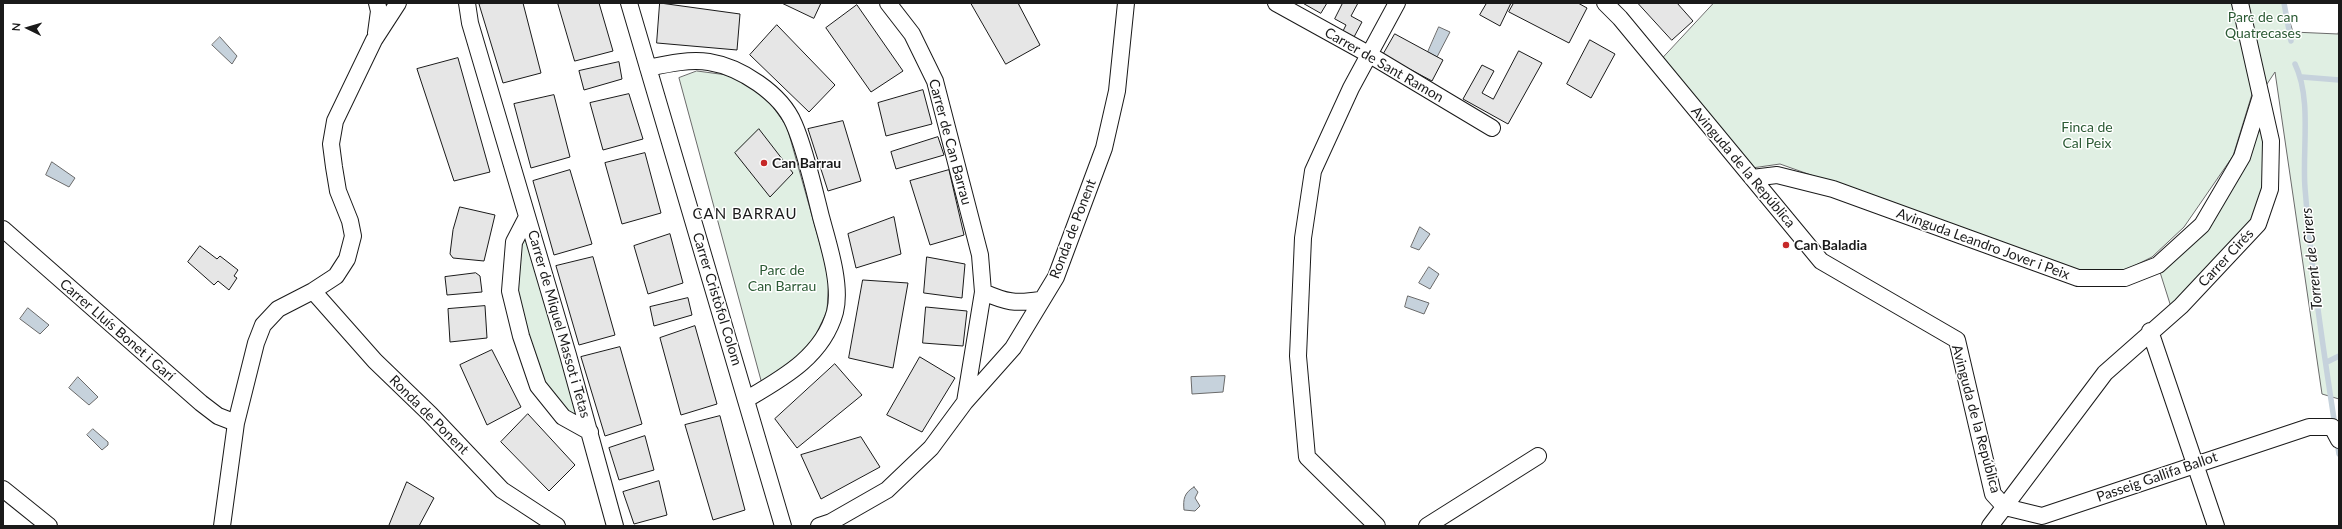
<!DOCTYPE html>
<html>
<head>
<meta charset="utf-8">
<style>
	body { margin:0 }
	#map { position:relative; width:2342px; height:529px; overflow:hidden; background:#fff; font-family:Lato,sans-serif }
	canvas { display:block }
	.frame { position:absolute; inset:0; border:4px solid #1a1a1a; pointer-events:none }
	.north { position:absolute; left:8px; top:8px; width:40px; height:40px; -webkit-text-stroke:3px #fff; paint-order:stroke; rotate:275deg; font-size:11px; font-weight:700; line-height:16px; text-align:center; color:#1a1a1a }
	.north::after { content:''; display:block; margin:auto; width:14px; height:18px; background:#1a1a1a; clip-path:polygon(50% 0,100% 100%,50% 72%,0 100%) }
</style>
</head>
<body>
<div id="map">
<canvas width="2342" height="529"></canvas>
<div class="frame"></div>
<div class="north">N</div>
</div>
<script>
const c = document.querySelector('canvas').getContext('2d');
c.lineJoin = 'round';
function fillPath(path, color) { c.fillStyle = color; c.fill(path, 'evenodd'); }
function trace(path, color, width, dash) { c.strokeStyle = color; c.lineWidth = width; c.lineCap = dash ? 'butt' : 'round'; c.setLineDash(dash || []); c.stroke(path); }
function drawText(font, color, halo, rows, align = 'center') {
  c.font = font + ' Lato,sans-serif'; c.lineWidth = 3; c.setLineDash([]); c.textBaseline = 'middle'; c.strokeStyle = halo; c.fillStyle = color; for (const [text, x, y, turn = 0] of rows) {
    c.save(); c.translate(x, y); c.rotate((+turn || 0) * Math.PI / 180); c.textAlign = isNaN(turn) ? turn : align; if (halo) c.strokeText(text, 0, 0); c.fillText(text, 0, 0); c.restore();
  }
}
const green = new Path2D(`
	M1714,3H2232L2253,91L2233,156L2184,227L2152,257L2126,270H2078L1780,164L1752,168L1662,59Z
	M2243,3H2284L2293,32L2338,34L2339,29V399L2322,394L2275,72L2263,90Z
	M697,71L742,77L769,101L787,127L829,276L827,311L811,345L787,369L762,384L679,78Z
	M2261,113L2266,140L2265,188L2253,224L2171,307L2159,269L2202,228Z
	M527,221L587,428L539,385L512,291Z`);
fillPath(green, '#e0efe3');
trace(green, '#6a6a6a', 1);
const water = new Path2D(`
	M1439,27L1450,32L1437,57L1428,52Z
	M220,37L237,56L232,64L212,45Z
	M52,162L75,178L69,187L46,175Z
	M1420,227L1430,234L1419,250L1411,247Z
	M1429,267L1439,274L1430,289L1419,283Z
	M1408,296L1429,303L1424,314L1405,307Z
	M28,308L49,325L40,334L20,319Z
	M1225,376L1223,392L1192,394L1191,377Z
	M78,377L98,397L89,405L69,388Z
	M93,429L108,442V445L102,450L87,435Z
	M1194,487L1198,492L1195,498L1200,506L1195,511L1184,510C1183,499 1184,493 1194,487Z`);
fillPath(water, '#c6d2dc');
trace(water, '#6a6a6a', 1);
trace(new Path2D(`
	M2284,3L2291,41
	M2295,64C2312,99 2302,150 2305,188C2311,268 2323,347 2335,426
	M2302,77L2339,80
	M2327,362L2339,356
	M2337,441L2339,454`), '#c6d2dc', 5.5);
const building = new Path2D(`
	M523,3L541,73L503,83L479,4Z
	M558,3H599L613,51L575,61Z
	M660,3L740,14L737,50L657,43Z
	M782,3H821L814,18Z
	M971,3H1018L1040,45L1006,64Z
	M1303,3H1327L1321,13Z
	M1343,3H1358L1351,16L1362,22L1354,37L1343,31L1346,25L1335,19Z
	M1487,3H1511L1500,26L1480,15Z
	M1514,3H1578L1587,8L1569,43L1509,12Z
	M1638,3H1677L1693,21L1672,40Z
	M857,5L903,71L871,92L826,28Z
	M777,25L835,85L809,112L750,55Z
	M1395,34L1443,60L1432,81L1383,55Z
	M1590,40L1615,54L1591,98L1567,84Z
	M1519,51L1542,63L1508,124L1463,99L1482,65L1494,71L1482,93L1493,99Z
	M458,58L490,172L454,181L417,69Z
	M619,62L622,79L584,90L579,71Z
	M923,90L932,124L886,136L878,103Z
	M629,94L643,139L603,150L590,103Z
	M554,95L570,157L531,168L514,104Z
	M843,121L861,181L828,191L808,129Z
	M759,129L793,173L770,197L735,153Z
	M938,137L944,155L896,169L891,152Z
	M645,153L661,213L622,224L605,163Z
	M570,170L592,244L554,255L533,181Z
	M949,170L964,235L930,245L910,181Z
	M460,207L495,215L484,261L453,258L450,254L453,230Z
	M894,217L901,254L856,268L848,234Z
	M670,234L683,283L648,294L634,246Z
	M200,246L217,259L220,256L238,270L234,276L237,278L229,290L218,281L214,285L188,262Z
	M593,257L615,335L579,345L556,266Z
	M927,257L965,264L962,298L924,293Z
	M476,273L480,276L482,292L447,295L445,277Z
	M863,280L908,283L893,368L849,358Z
	M688,298L692,315L654,326L650,307Z
	M485,306L487,338L450,342L448,309Z
	M926,307L967,311L963,346L923,343Z
	M695,326L717,404L681,415L660,338Z
	M620,347L642,424L605,436L581,357Z
	M492,350L521,407L487,425L460,365Z
	M920,357L955,378L922,432L887,415Z
	M835,364L862,395L797,448L775,419Z
	M528,414L575,465L549,491L501,442Z
	M720,416L745,510L713,520L685,425Z
	M645,436L654,470L619,480L609,448Z
	M861,437L880,467L821,499L801,455Z
	M659,481L667,515L634,524L623,492Z
	M407,482L434,498L419,526H389Z`);
fillPath(building, '#e6e6e6');
trace(building, '#1a1a1a', 1);
const street = new Path2D(`
	M467,3L470,23L568,355L615,526
	M629,3L783,526
	M888,3L912,34L935,81L980,255L983,292L965,402
	M1276,3L1370,55L1492,128
	M1605,3L1620,18L1821,261L1957,340L1993,494L2005,507
	M376,33L379,11L377,3
	M648,68C667,64 689,59 709,62C740,67 781,93 794,124C805,149 814,189 821,217C828,243 842,285 835,312C823,356 783,378 747,399
	M1752,178L1777,175L1833,189L2078,278H2125L2158,265L2202,225L2242,157L2261,96
	M527,217L514,242L510,291L521,336L538,386L563,417L590,432
	M3,229L201,403L218,416L236,423
	M313,291L375,361L430,414L502,490L557,526
	M983,292C1006,302 1015,304 1040,300
	M2150,331L2216,526
	M3,489L49,526
	M2005,507L2042,516L2309,427H2332L2339,440
	M222,526L236,423L256,343L263,325L278,309L313,291L336,276L347,259L353,236L350,221L338,191L334,167L331,144L335,121L374,40L398,3
	M819,526L831,522L887,490L931,448L965,402L1013,348L1056,277L1104,148L1117,91L1126,3
	M1377,526L1307,457L1298,356L1303,238L1313,171L1351,88L1397,3
	M1427,526L1538,456
	M1990,526L2105,373L2181,306L2258,224L2270,189L2271,141L2240,3`);
trace(street, '#1a1a1a', 18);
trace(street, '#fff', 16);
for (const [x, y, r, color] of [
	[764,163,4,"#c62828"],
	[1786,245,4,"#c62828"]
]) { const dot = new Path2D(); dot.arc(x, y, r, 0, 2 * Math.PI); c.fillStyle = color; c.fill(dot); trace(dot, '#fff', 1.5); }
drawText('14px', '#2b5a34', '#fff', [
	["Parc de can",2263,17],
	["Quatrecases",2263,33],
	["Finca de",2087,127],
	["Cal Peix",2087,143],
	["Parc de",782,270],
	["Can Barrau",782,286]
]);
drawText('14px', '#1a1a1a', '#fff', [
	["Carrer de Sant Ramon",1384,65,30],
	["Carrer de Can Barrau",950,142,75],
	["Avinguda de la República",1743,167,50],
	["Ronda de Ponent",1073,229,-69],
	["Avinguda Leandro Jover i Peix",1983,244,20],
	["Carrer Cirés",2226,258,-47],
	["Carrer Cristòfol Colom",717,299,73],
	["Carrer de Miquel Massot i Tetas",559,324,74],
	["Carrer Lluís Bonet i Garí",117,330,41],
	["Ronda de Ponent",429,415,45],
	["Avinguda de la República",1976,419,75],
	["Passeig Gallifa Ballot",2157,477,-19]
]);
drawText('bold 14px', '#1a1a1a', '#fff', [
	["Can Barrau",772,163],
	["Can Baladia",1794,245]
], 'left');
c.letterSpacing = '1px';
drawText('15px', '#1a1a1a', '#fff', [
	["CAN BARRAU",745,214]
]);
c.letterSpacing = '0px';
drawText('italic 15px', '#1a1a1a', '#fff', [
	["Torrent de Cirers",2312,259,-96]
]);
</script>
</body>
</html>
